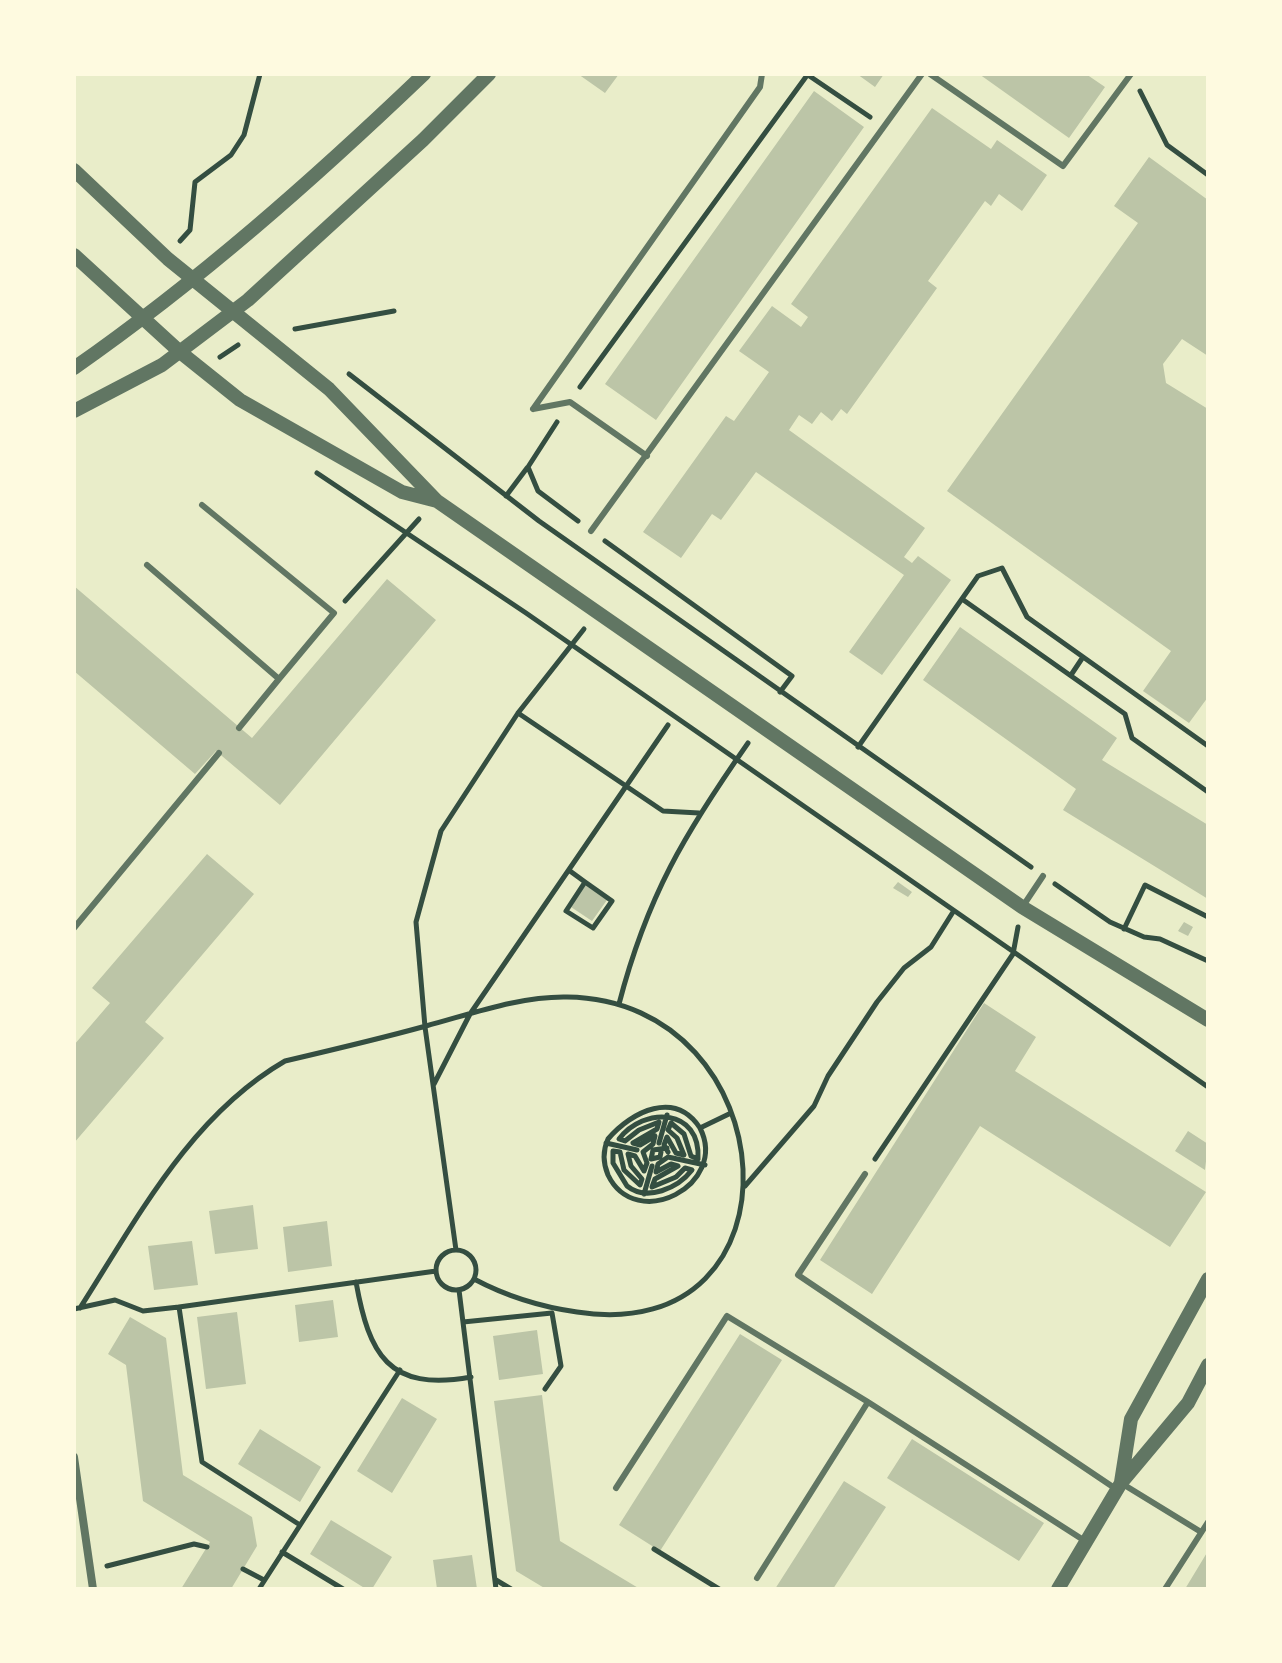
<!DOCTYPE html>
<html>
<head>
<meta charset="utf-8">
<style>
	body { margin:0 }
	#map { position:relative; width:1282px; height:1663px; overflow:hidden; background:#e9edc9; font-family:Merriweather,serif }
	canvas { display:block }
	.frame { position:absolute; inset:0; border:76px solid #fefae0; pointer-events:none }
</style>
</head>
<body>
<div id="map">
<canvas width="1282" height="1663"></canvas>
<div class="frame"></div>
</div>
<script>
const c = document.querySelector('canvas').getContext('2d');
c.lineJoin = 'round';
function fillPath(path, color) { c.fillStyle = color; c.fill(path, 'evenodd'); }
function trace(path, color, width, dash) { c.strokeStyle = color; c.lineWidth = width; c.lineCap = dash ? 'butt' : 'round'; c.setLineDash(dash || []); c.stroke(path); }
fillPath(new Path2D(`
	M578,74H619L605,93Z
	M857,74H884L875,87Z
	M979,74H1086L1105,87L1069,138Z
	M814,91L864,127L656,420L605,384Z
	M932,108L991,149L997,140L1047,175L1022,211L999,194L991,206L985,201L928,281L937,288L847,414L841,409L832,421L821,412L812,424L799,415L789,430L925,528L904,557L912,563L918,556L951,580L882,675L849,652L904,575L756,472L721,520L712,514L681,558L643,532L726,416L734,421L769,372L739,351L772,306L801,327L808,317L791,304Z
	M1149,157L1208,200V356L1182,339L1163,364L1166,383L1208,409V697L1189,723L1143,691L1171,651L947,491L1138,223L1114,206Z
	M387,579L436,620L280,805L216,751L195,774L74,671V586L252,738Z
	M960,627L1117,738L1102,760L1208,825V899L1063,810L1076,789L923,680Z
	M207,854L254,894L145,1022L164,1038L74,1143V1045L110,1003L92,988Z
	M898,882L912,892L908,897L893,888Z
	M585,885L607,900L592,921L571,907Z
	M1184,922L1193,927L1188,936L1178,931Z
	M984,1003L1036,1037L1015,1071L1206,1192L1170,1247L980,1126L872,1294L820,1260Z
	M1188,1131L1208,1144L1205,1170L1175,1151Z
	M253,1205L258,1249L215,1254L209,1211Z
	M327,1221L332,1266L288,1272L283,1227Z
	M192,1241L198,1285L154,1290L148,1246Z
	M333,1300L338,1337L299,1342L295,1305Z
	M237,1312L246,1384L206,1389L197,1317Z
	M130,1317L166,1338L183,1475L252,1517L257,1546L231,1589H181L210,1542L143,1501L126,1365L108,1354Z
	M537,1330L543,1374L499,1380L493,1336Z
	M740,1334L782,1360L660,1551L619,1525Z
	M542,1395L560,1541L640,1589H546L516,1571L494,1401Z
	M402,1398L437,1419L392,1493L357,1471Z
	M260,1429L321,1467L300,1502L238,1464Z
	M912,1439L1044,1523L1019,1561L887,1478Z
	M844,1481L886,1507L833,1589H775Z
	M331,1520L392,1557L372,1589H366L310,1554Z
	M1208,1551V1589H1185Z
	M472,1555L477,1589H437L433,1560Z`), '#bcc5a7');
trace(new Path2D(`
	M808,75L870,117
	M1140,91L1167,145L1208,175
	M180,241L190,230L195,182L231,155L244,135L260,74
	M295,329L394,311
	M220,357L238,345
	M349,374L539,521L1031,867
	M580,387L808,74
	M557,422L528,467L538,491L578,521
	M317,473L526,613L1208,1087
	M506,496L527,468
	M605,541L792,676L780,692
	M962,599L1125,714L1132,738L1208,792
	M345,601L419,519
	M1071,675L1083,657
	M518,713L663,811L699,813
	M858,747L978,576L1002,568L1027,617L1208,746
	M570,871L585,882L612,901L593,928L566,911L585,882
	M1055,884L1110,922L1144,937L1160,939L1208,961
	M1124,929L1145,885L1208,917
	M619,1004C647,896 685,833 748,743
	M434,1084L470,1014L668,725
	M700,1128C729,1185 636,1233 608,1175C603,1163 603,1150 608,1139C632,1111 675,1090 700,1128L731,1113
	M606,1143L637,1150
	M659,1143L667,1115
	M661,1152L660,1157L651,1159L653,1150L667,1148
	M668,1152L664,1145L667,1137L676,1153L684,1155L677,1138L668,1130L671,1123L684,1134L691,1156L698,1159C701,1108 644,1106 619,1139L625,1141L639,1130L659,1122L657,1129L633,1143L640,1145L655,1136L653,1144L643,1152L647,1163L644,1171L635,1156L628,1154L631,1166L642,1179L640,1185L624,1170L620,1152L613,1151V1163L627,1186C647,1202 678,1188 692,1170L685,1168L676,1177L652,1187L655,1179L678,1166L671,1164L656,1172L658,1164L668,1157L705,1165
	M875,1159L1013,954L1018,927
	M745,1186L814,1106L828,1076L877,1002L904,968L931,947L953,912
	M644,1194L652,1166
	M456,1250L425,1027L416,922L441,831L518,713L584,629
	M436 1270a20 20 0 1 1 40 0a20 20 0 1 1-40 0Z
	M356,1282C369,1354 388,1392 471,1377
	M459,1290L496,1589
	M179,1307L202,1462L300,1525
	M80,1308C137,1219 190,1116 285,1061C332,1050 379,1039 426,1026C471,1014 520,996 567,997C789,1000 811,1348 577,1312C541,1307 506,1296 474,1279
	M74,1309L115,1300L143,1311L179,1307L436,1271
	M463,1322L552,1313L561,1366L545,1389
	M654,1549L719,1589
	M282,1552L343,1589
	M107,1566L194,1544L207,1547
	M243,1569L264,1580
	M496,1580L511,1589
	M259,1589L400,1370`), '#344e41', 5);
trace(new Path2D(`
	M930,74L1063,166L1131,74
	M533,409L760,87L762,74
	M533,409L570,402L647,456
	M591,531L922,74
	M147,565L279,679L334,613L202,505
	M239,728L279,679
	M1023,906L1043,876
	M74,928L219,753
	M865,1174L798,1275L1116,1489
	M1121,1483L1201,1532
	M616,1488L727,1316L868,1402L1085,1541
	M757,1578L868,1402
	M1165,1589L1208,1522`), '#617663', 6);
trace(new Path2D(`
	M74,1457L93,1589`), '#617663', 8);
trace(new Path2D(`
	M74,170L168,259L329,389L437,501L1022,907L1208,1020
	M74,255L180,352L240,400L402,492L437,501
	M74,368C200,280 313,180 424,74
	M74,411L162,365L248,300L423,140L489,74
	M1121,1482L1131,1419L1208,1279
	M1058,1589L1121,1483L1188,1403L1208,1365`), '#617663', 14);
</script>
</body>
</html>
